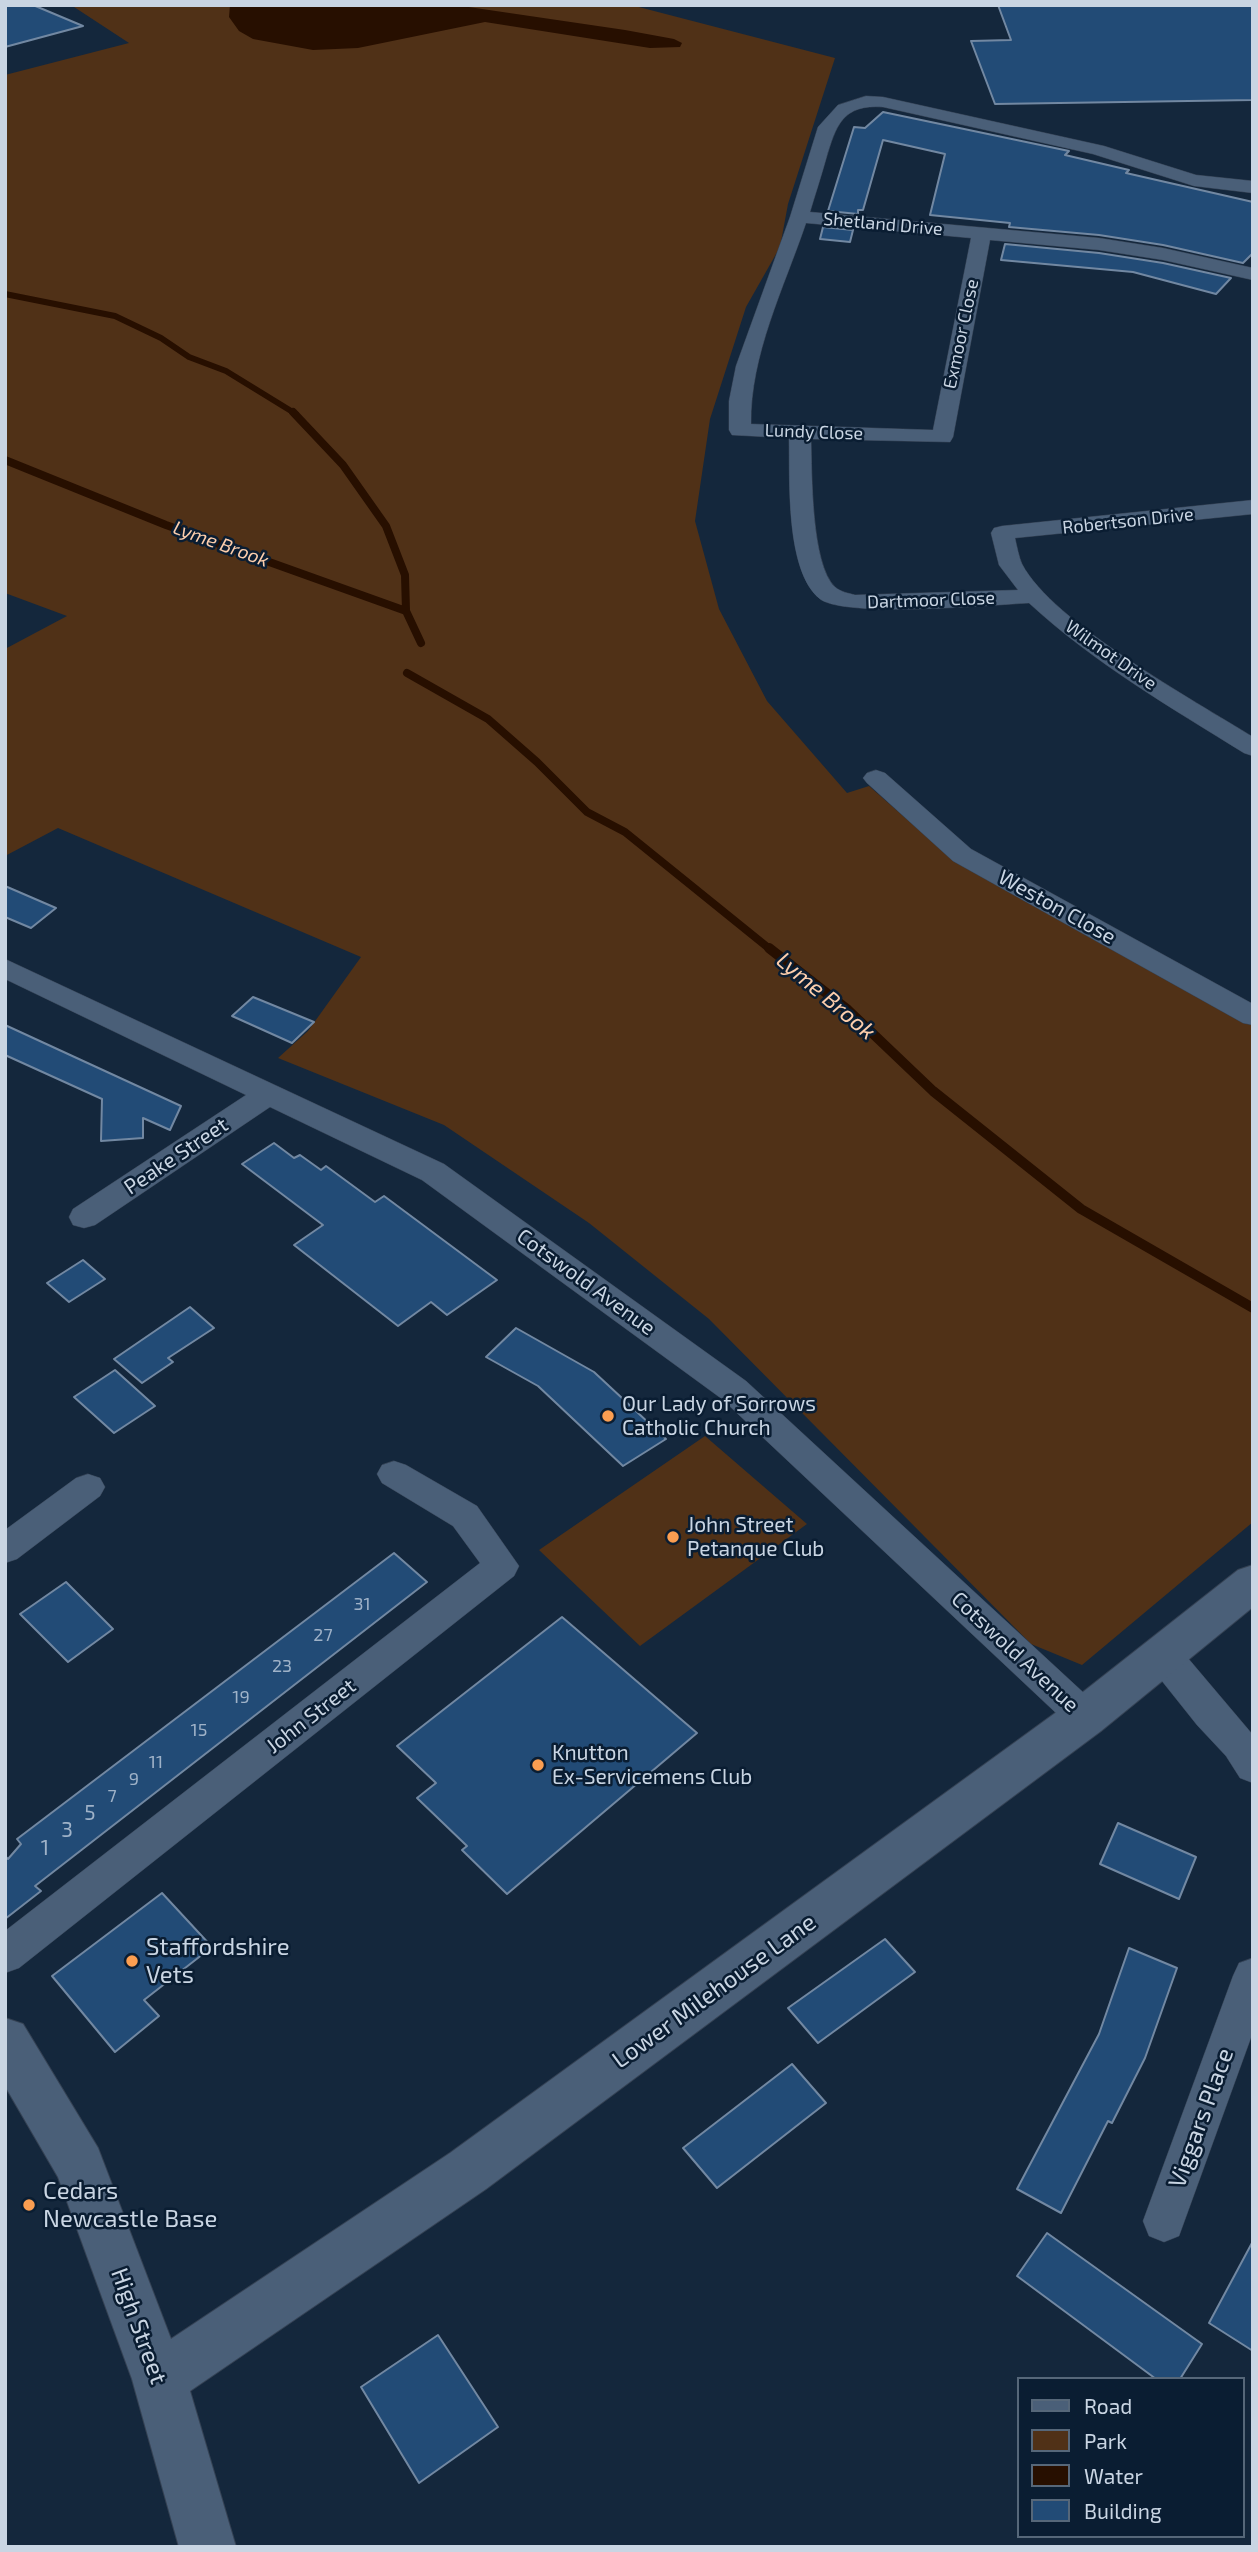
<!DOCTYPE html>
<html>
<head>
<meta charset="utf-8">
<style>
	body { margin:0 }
	#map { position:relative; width:1258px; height:2552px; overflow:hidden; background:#14273c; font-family:"Exo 2",sans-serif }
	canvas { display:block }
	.frame { position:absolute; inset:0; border:7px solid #c9d5e3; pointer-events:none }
	.legend { position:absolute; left:1017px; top:2377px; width:228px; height:161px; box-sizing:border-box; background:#0a1d32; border:2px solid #566779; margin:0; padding:9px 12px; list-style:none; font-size:21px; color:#c9d5e3 }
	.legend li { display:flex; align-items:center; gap:14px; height:35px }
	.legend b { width:35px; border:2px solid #566779 }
</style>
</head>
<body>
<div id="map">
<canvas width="1258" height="2552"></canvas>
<div class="frame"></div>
<ul class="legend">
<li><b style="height:9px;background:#4a5f78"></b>Road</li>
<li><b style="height:19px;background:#503117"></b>Park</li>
<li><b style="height:19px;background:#270f00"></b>Water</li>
<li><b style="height:19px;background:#224b76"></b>Building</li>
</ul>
</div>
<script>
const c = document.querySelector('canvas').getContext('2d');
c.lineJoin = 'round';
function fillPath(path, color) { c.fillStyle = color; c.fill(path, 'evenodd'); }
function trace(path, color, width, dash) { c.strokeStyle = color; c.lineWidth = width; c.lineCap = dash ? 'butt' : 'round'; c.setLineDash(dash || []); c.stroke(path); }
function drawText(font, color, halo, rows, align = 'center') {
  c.font = font + ' "Exo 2",sans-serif'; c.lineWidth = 5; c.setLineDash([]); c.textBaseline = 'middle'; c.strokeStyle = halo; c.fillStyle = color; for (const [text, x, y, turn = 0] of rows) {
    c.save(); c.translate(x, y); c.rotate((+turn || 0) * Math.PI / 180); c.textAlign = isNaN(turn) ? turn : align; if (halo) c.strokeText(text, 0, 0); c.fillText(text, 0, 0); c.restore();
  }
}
fillPath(new Path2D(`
	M71,5H631L835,58L788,204L780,247L746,307L710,419L695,521L719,609L767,701L847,793L869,786L943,851L1253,1025V1522L1082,1665L1031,1644L709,1319L589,1223L444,1125L278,1058L308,1031L361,957L58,828L5,856V649L67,616L5,593V75L129,43Z
	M705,1436L807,1524L640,1646L539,1550Z`), '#503117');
fillPath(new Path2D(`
	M230,5H455L625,30L674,39L682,43L680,47L650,48L485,22L358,48L313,50L253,39L239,31L229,17Z`), '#270f00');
trace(new Path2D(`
	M5,294L115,316L161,338L189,357L226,371L296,414`), '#270f00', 6);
trace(new Path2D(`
	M293,412L343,465L386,526L405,575L406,611
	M5,460L166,525L406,611L421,643
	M407,673L488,719L537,762L587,812L625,832L771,950`), '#270f00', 8);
trace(new Path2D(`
	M769,948L848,1010L933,1091L1081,1209L1253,1308`), '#270f00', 10);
const building = new Path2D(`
	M5,5H33L83,26L5,47Z
	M998,5H1253V100L995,104L971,41L1011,40Z
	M883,112L1069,151L1065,155L1129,170L1126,173L1253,202V253L1243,263L1163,245L1099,235L1009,227L1010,223L930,215L945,154L883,140L863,210H858V214L828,211L854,127L865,128Z
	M823,227L853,230L850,242L820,239Z
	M1005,244L1099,253L1163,263L1231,278L1216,294L1133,272L1001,260Z
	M5,886L56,908L31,928L5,917Z
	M253,997L314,1022L292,1043L232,1016Z
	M5,1025L181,1106L170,1130L143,1118V1138L101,1141L102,1099L5,1055Z
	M274,1143L294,1158L300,1155L321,1170L326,1166L375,1202L384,1196L497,1280L447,1315L431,1302L398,1326L294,1245L323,1225L242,1164Z
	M83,1260L105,1279L69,1302L47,1283Z
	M190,1307L214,1328L168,1358L173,1362L142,1383L114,1359Z
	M516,1328L594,1372L666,1439L623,1466L538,1386L486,1357Z
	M115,1370L155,1406L114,1433L74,1397Z
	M394,1553L427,1582L35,1886L41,1891L5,1919V1856L8,1859L21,1844L17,1839Z
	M66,1582L113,1629L68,1662L20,1614Z
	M562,1617L697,1733L507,1894L462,1850L467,1846L417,1798L436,1783L397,1746Z
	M1118,1823L1196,1857L1179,1899L1100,1864Z
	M162,1893L212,1947L144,2000L159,2016L115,2052L52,1976Z
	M885,1939L915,1972L818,2043L788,2008Z
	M1129,1948L1177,1968L1145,2058L1112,2123L1108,2121L1061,2213L1017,2189L1099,2034Z
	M792,2064L826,2103L717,2188L683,2148Z
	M1047,2233L1202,2344L1180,2379H1156L1017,2276Z
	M1253,2241V2351L1209,2323Z
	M438,2335L498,2427L419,2483L361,2387Z`);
fillPath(building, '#224b76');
trace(building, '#7288a2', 2);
const street = new Path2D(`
	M866,96L883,97L1104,146L1196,175L1253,181V193L1194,186L1093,154L883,107C842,104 836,126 826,159C821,177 815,195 810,212L1099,238L1163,248L1253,268V280L1163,260L1099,250L990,240L953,437L950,442L811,439C812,473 811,564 835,587C841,592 848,593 855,595L1018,590L999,565L991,533L994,528L1002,526L1253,500V514L1015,538C1017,547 1019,557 1022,564C1052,622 1195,701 1253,737V756L1244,753C1170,707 1094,663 1029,603C991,605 846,618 820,599C785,571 790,479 789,438L732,435L729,430V401L736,366L790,217L818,127L838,105ZM806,223L971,238L933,430L751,424C750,355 784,288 806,223Z
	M876,770L885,773L971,849L1253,1004V1025L1243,1023L953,861L867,783L863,778L867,773Z
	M5,959L444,1164L746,1381L1098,1706L1103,1717L1098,1728L1085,1733L1072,1728L722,1399L422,1180L270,1107L95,1225L84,1228L73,1225L69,1217L73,1209L246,1095L5,979Z
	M394,1461L406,1465L477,1506L519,1566L514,1576L19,1968L5,1973V1931L480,1563L453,1526L382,1483L377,1474L382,1465Z
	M88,1474L100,1478L105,1487L100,1496L17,1559L5,1563V1530L76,1478Z
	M1163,1640L1176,1644L1253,1735V1783L1240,1778L1226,1756L1197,1725L1150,1666L1145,1655L1150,1644Z
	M1253,1958V2032L1179,2236L1164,2242L1149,2236L1143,2221L1233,1976L1239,1963Z`);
const secondary = new Path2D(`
	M1253,1565V1607L1101,1731L486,2189L190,2391L236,2547H179L132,2379L58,2177L5,2086V2018L23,2024L98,2148L171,2339L450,2153L1069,1703L1238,1570Z`);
trace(street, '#354254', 1);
trace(secondary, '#354254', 2);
fillPath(street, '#4a5f78');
fillPath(secondary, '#4a5f78');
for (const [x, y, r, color] of [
	[608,1416,7,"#fb9e51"],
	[673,1537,7,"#fb9e51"],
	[538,1765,7,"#fb9e51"],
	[132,1961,7,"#fb9e51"],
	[29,2205,7,"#fb9e51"]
]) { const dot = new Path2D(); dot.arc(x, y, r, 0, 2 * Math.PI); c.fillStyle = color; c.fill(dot); trace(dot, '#0a1d32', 2.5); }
drawText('18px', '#c9d5e3', '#0a1d32', [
	["Shetland Drive",883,224,5],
	["Exmoor Close",961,334,-78],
	["Lundy Close",814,432,2],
	["Robertson Drive",1128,521,-6],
	["Dartmoor Close",931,600,-2],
	["Wilmot Drive",1111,655,35]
]);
drawText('18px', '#9fb2c8', null, [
	["31",362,1604],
	["27",323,1635],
	["23",282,1666],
	["19",241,1697],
	["15",199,1730],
	["11",156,1762],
	["9",134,1779],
	["7",112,1796]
]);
drawText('italic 19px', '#fdceac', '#0a1d32', [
	["Lyme Brook",221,544,20]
]);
drawText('21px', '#c9d5e3', '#0a1d32', [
	["Weston Close",1057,907,29],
	["Peake Street",176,1156,-34],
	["Cotswold Avenue",586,1282,36],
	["Cotswold Avenue",1015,1652,43],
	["John Street",311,1716,-38]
]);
drawText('21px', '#c9d5e3', '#0a1d32', [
	["Our Lady of Sorrows",622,1404],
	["Catholic Church",622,1428],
	["John Street",687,1525],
	["Petanque Club",687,1549],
	["Knutton",552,1753],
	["Ex-Servicemens Club",552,1777]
], 'left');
drawText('21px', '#9fb2c8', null, [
	["5",90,1813],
	["3",67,1830],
	["1",45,1848]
]);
drawText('italic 23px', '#fdceac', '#0a1d32', [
	["Lyme Brook",826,996,40]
]);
drawText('24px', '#c9d5e3', '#0a1d32', [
	["Staffordshire",146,1947],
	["Vets",146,1975],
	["Cedars",43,2191],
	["Newcastle Base",43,2219]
], 'left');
drawText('24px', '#c9d5e3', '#0a1d32', [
	["Lower Milehouse Lane",714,1991,-36],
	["Viggars Place",1201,2118,-70],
	["High Street",139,2326,70]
]);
</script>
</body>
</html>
